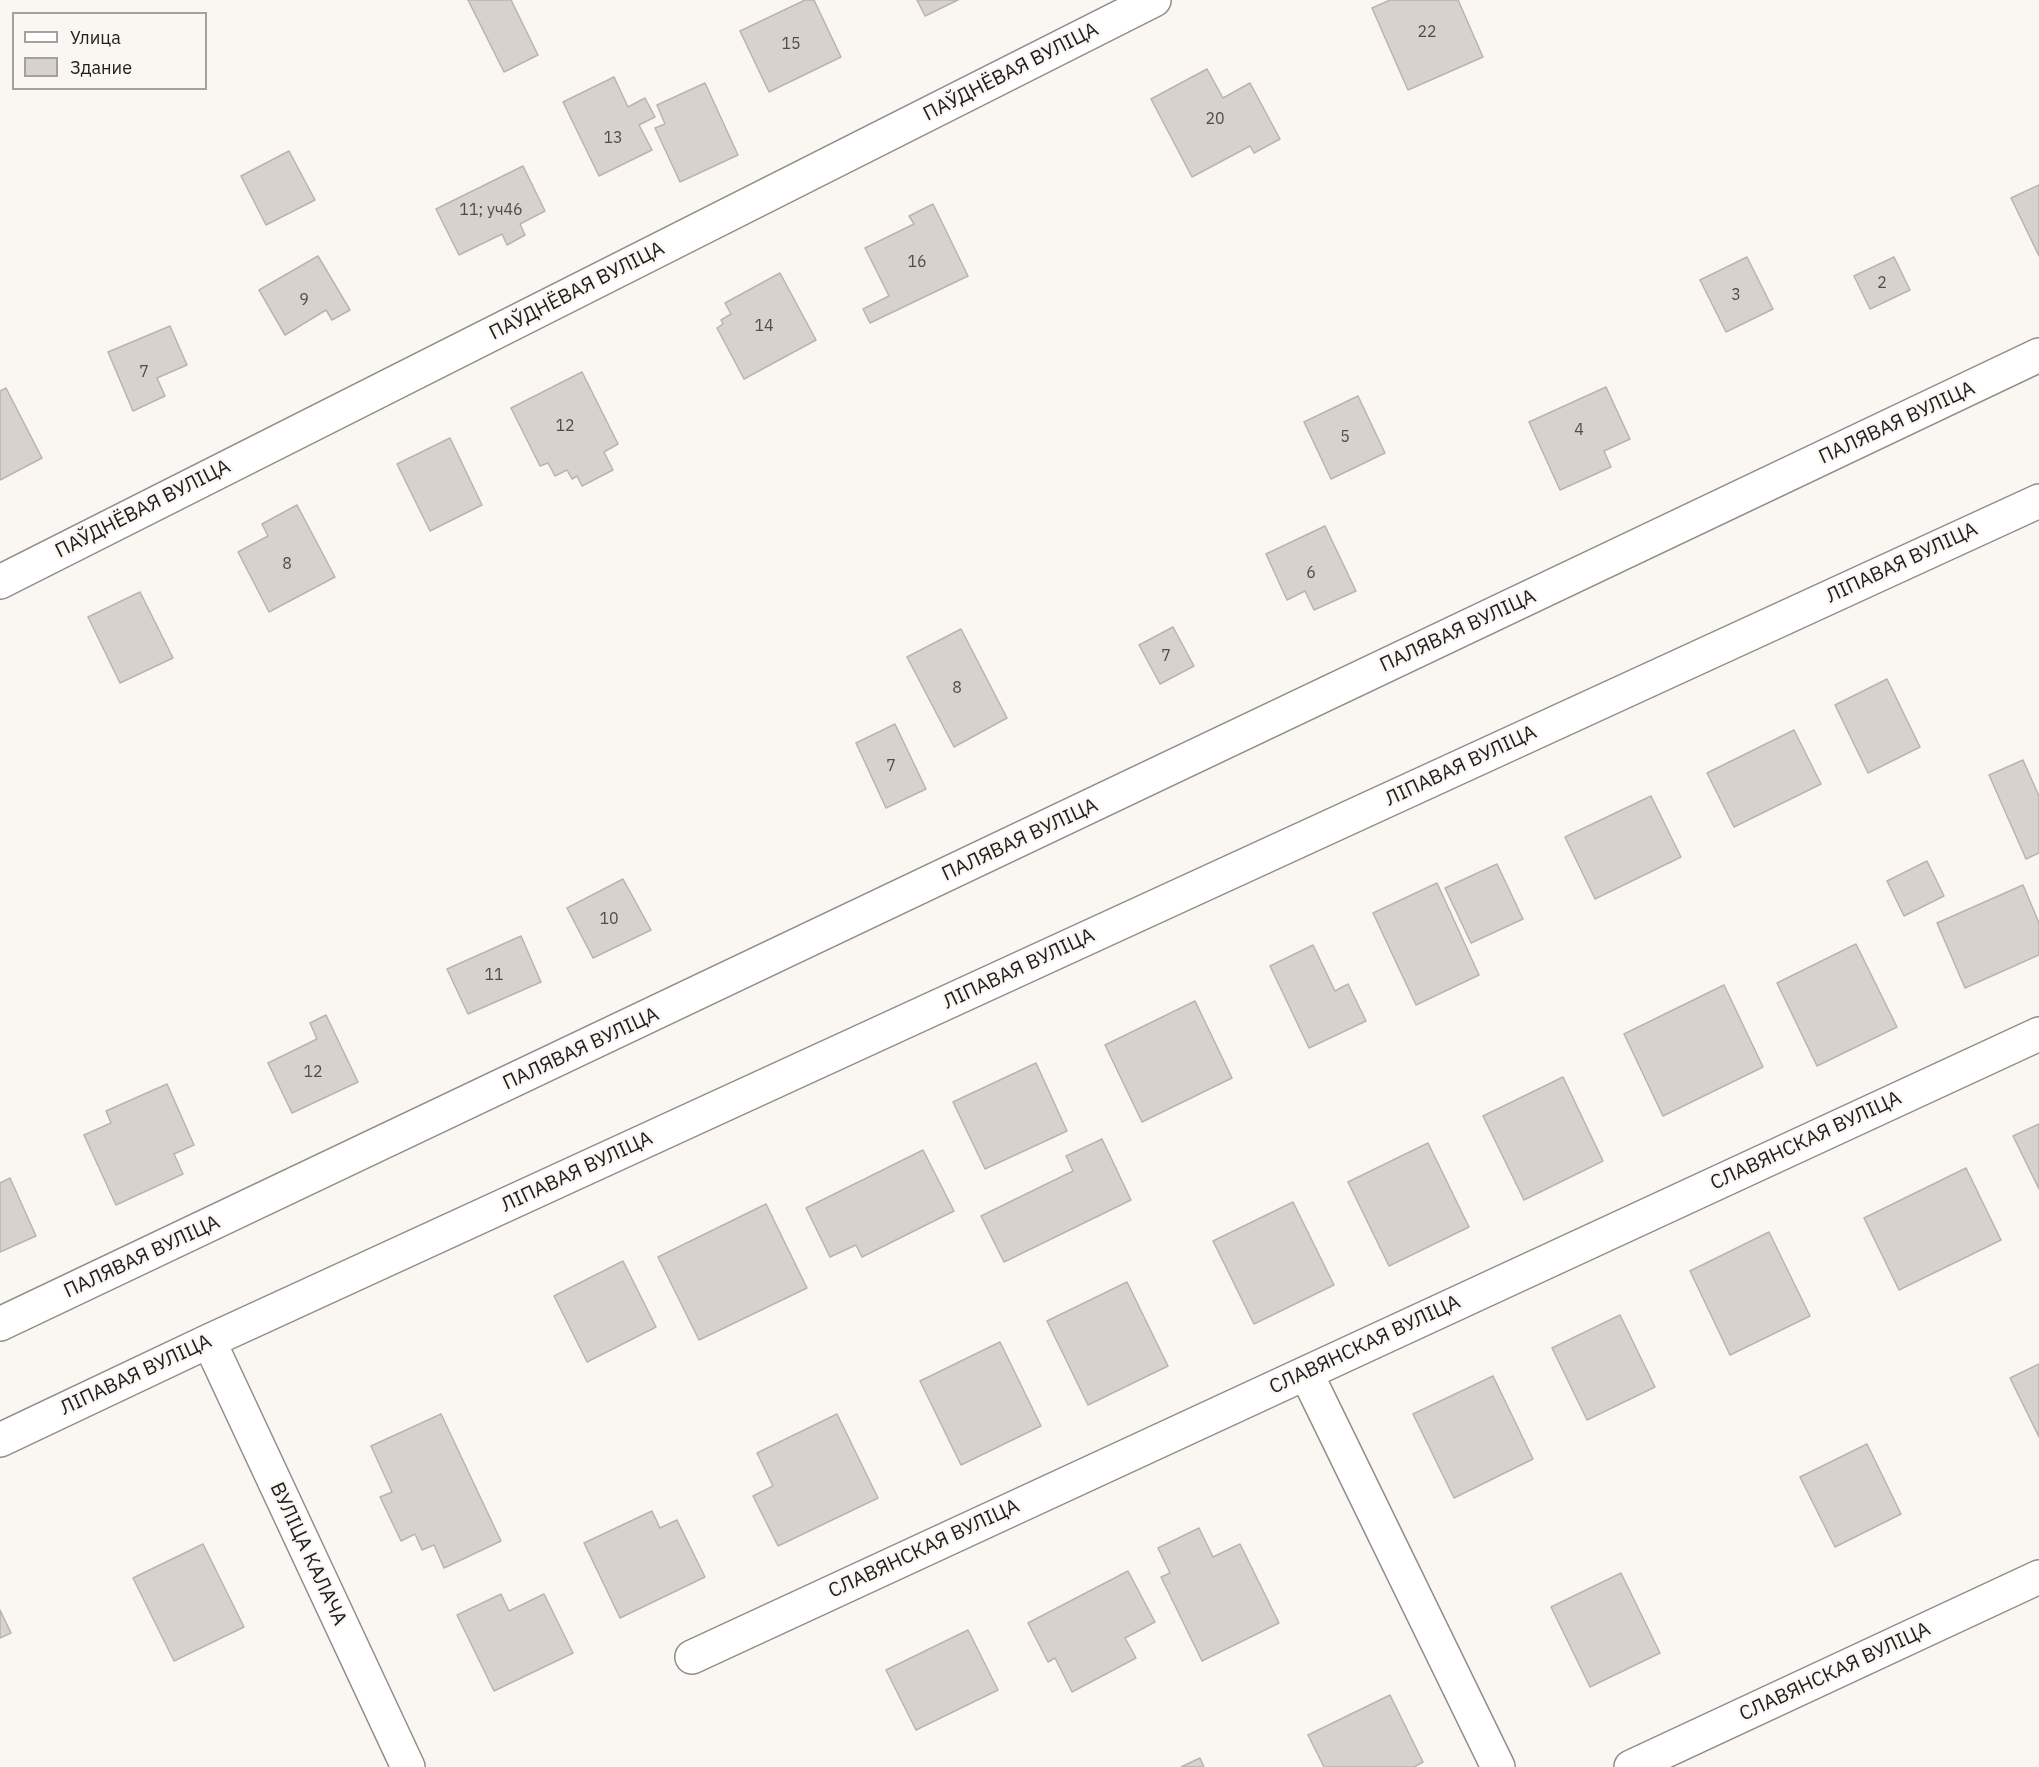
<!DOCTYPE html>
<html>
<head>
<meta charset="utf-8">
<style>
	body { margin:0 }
	#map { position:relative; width:2039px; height:1767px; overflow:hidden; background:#faf6f1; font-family:"IBM Plex Sans",sans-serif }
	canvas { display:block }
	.legend { position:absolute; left:12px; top:12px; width:195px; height:78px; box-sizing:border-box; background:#faf6f1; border:2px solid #a3a09d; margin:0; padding:8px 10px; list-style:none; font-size:18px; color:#21201e }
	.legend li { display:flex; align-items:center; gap:12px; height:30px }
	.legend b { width:30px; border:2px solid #a3a09d }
</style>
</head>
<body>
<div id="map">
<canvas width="2039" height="1767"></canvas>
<ul class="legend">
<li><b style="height:8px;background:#fff"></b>Улица</li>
<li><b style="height:16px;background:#d8d2ce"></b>Здание</li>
</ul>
</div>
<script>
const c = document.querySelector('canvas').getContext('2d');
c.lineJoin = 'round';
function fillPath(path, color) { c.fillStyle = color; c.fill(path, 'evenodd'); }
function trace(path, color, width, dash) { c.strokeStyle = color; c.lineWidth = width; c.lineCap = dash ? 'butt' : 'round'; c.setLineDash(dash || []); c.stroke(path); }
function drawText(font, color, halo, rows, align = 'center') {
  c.font = font + ' "IBM Plex Sans",sans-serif'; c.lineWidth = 4.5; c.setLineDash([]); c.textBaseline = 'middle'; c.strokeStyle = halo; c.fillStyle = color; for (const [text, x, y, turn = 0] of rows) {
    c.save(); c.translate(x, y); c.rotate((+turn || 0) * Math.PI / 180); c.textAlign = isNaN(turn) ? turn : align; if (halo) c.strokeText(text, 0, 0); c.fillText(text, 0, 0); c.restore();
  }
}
const building = new Path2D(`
	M468,0H511L538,55L504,72Z
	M805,0H814L841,57L769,92L740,31Z
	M917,0H958L925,16Z
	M1390,0H1458L1483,57L1408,90L1372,8Z
	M1207,69L1223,98L1250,83L1280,139L1254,153L1250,146L1192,177L1151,99Z
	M614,77L628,107L645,98L655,117L639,125L652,150L599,176L563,102Z
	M705,83L738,155L680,182L655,128L665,124L657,105Z
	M289,151L315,200L266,225L241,176Z
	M523,166L545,211L520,224L525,235L507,245L502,234L459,255L436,209Z
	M2039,185V256L2011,198Z
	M933,204L968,276L870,323L863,309L889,296L865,248L914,224L909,216Z
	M318,256L350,310L332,320L326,310L285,335L259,290Z
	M1747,257L1773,309L1726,332L1700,280Z
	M1894,257L1910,290L1870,309L1854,276Z
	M780,273L816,340L744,379L717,328L723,324L721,320L731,314L725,303Z
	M170,326L187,365L157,378L165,396L133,411L108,352Z
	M582,372L618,444L604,452L613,470L582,486L577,476L572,479L567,470L555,476L548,463L540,466L511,408Z
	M1606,387L1630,439L1604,451L1611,467L1560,490L1529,422Z
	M6,388L42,458L0,480V391Z
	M1358,396L1385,453L1331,479L1304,422Z
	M450,438L482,505L430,531L397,464Z
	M297,505L335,577L269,612L238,552L268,536L262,524Z
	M1325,526L1356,591L1314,610L1305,591L1287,600L1266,554Z
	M140,592L173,658L120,683L88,617Z
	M1173,627L1194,666L1160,684L1139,645Z
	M961,629L1007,718L954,747L907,657Z
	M1887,679L1920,747L1868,773L1835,705Z
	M895,724L926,789L886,808L856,743Z
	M1794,730L1821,784L1734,827L1707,773Z
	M2023,760L2039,796V853L2026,859L1989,775Z
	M1651,796L1681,857L1595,899L1565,837Z
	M1927,861L1944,896L1904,916L1887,881Z
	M1497,864L1523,919L1471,943L1445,888Z
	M623,879L651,930L593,958L567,908Z
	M1437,883L1479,975L1416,1005L1373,913Z
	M2023,885L2039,923V955L1965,988L1937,923Z
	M521,936L541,982L468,1014L447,969Z
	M1856,944L1897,1027L1817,1066L1777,983Z
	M1313,945L1335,991L1348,984L1366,1021L1309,1048L1270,966Z
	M1724,985L1763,1067L1663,1116L1624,1034Z
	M1195,1001L1232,1078L1142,1122L1105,1045Z
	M326,1015L358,1082L292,1113L268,1063L317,1039L310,1023Z
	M1036,1063L1067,1131L985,1169L953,1102Z
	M1563,1077L1603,1161L1524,1200L1483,1116Z
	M167,1084L194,1145L174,1154L183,1174L116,1205L84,1135L111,1123L106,1111Z
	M2039,1124V1189L2013,1136Z
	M1102,1139L1131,1200L1004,1262L981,1216L1073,1171L1066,1156Z
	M1428,1143L1469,1227L1389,1266L1348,1182Z
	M923,1150L954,1211L862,1257L856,1245L830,1257L806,1208Z
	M1966,1168L2001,1240L1899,1290L1864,1218Z
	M10,1178L36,1236L0,1252V1183Z
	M1293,1202L1334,1285L1254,1324L1213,1241Z
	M766,1204L807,1288L699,1340L658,1257Z
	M1769,1232L1810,1316L1730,1355L1690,1271Z
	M623,1261L656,1327L587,1362L554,1296Z
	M1127,1282L1168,1366L1088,1405L1047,1321Z
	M1620,1315L1655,1387L1587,1420L1552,1348Z
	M1000,1342L1041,1426L961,1465L920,1381Z
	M2039,1364V1437L2010,1378Z
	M1493,1376L1533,1459L1454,1498L1413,1414Z
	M441,1414L501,1541L444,1568L434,1545L422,1550L415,1534L401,1541L380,1497L392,1492L371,1446Z
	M837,1414L878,1498L778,1546L753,1496L773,1486L757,1453Z
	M1867,1444L1901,1514L1835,1547L1800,1477Z
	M652,1511L660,1528L677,1520L705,1577L620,1618L584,1543Z
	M1199,1528L1213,1557L1240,1544L1279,1623L1202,1661L1161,1577L1170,1573L1158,1548Z
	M203,1544L244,1627L174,1661L133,1578Z
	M1128,1571L1155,1622L1125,1638L1136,1658L1072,1692L1055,1658L1048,1662L1028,1623Z
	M1621,1573L1660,1653L1590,1687L1551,1607Z
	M501,1594L509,1611L544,1594L573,1653L494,1691L457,1615Z
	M0,1610L11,1633L0,1638Z
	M968,1630L998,1690L916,1730L886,1670Z
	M1390,1695L1423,1762L1414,1767H1324L1308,1735Z
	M1200,1758L1204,1767H1181Z`);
fillPath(building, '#d8d2ce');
trace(building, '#b9b4b0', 1.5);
const minor = new Path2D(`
	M0,582L1154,0
	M0,1324L2039,355
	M209,1341L408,1767
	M1306,1373L1498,1767
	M0,1440L209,1341L2039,501
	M692,1657L2039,1034
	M1631,1767L2039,1577`);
trace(minor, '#918e89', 36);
trace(minor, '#fff', 33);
drawText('16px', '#4f4c4a', null, [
	["22",1427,32],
	["15",791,44],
	["20",1215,119],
	["13",613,138],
	["11; уч46",491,210],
	["16",917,262],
	["2",1882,283],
	["3",1736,295],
	["9",304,300],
	["14",764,326],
	["7",144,372],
	["12",565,426],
	["4",1579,430],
	["5",1345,437],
	["8",287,564],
	["6",1311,573],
	["7",1166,656],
	["8",957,688],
	["7",891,766],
	["10",609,919],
	["11",494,975],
	["12",313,1072]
]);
drawText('20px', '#21201e', '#faf6f1', [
	["ПАЎДНЁВАЯ ВУЛІЦА",1011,72,-27],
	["ПАЎДНЁВАЯ ВУЛІЦА",577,291,-27],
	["ПАЛЯВАЯ ВУЛІЦА",1897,423,-25],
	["ПАЎДНЁВАЯ ВУЛІЦА",143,509,-27],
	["ЛІПАВАЯ ВУЛІЦА",1902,563,-25],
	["ПАЛЯВАЯ ВУЛІЦА",1458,631,-25],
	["ЛІПАВАЯ ВУЛІЦА",1461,766,-25],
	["ПАЛЯВАЯ ВУЛІЦА",1020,840,-25],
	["ЛІПАВАЯ ВУЛІЦА",1019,969,-25],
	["ПАЛЯВАЯ ВУЛІЦА",581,1049,-25],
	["СЛАВЯНСКАЯ ВУЛІЦА",1806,1141,-25],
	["ЛІПАВАЯ ВУЛІЦА",577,1172,-25],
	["ПАЛЯВАЯ ВУЛІЦА",142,1257,-25],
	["СЛАВЯНСКАЯ ВУЛІЦА",1365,1345,-25],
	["ЛІПАВАЯ ВУЛІЦА",136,1375,-25],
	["СЛАВЯНСКАЯ ВУЛІЦА",924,1549,-25],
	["ВУЛІЦА КАЛАЧА",308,1554,65],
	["СЛАВЯНСКАЯ ВУЛІЦА",1835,1672,-25]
]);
</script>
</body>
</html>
